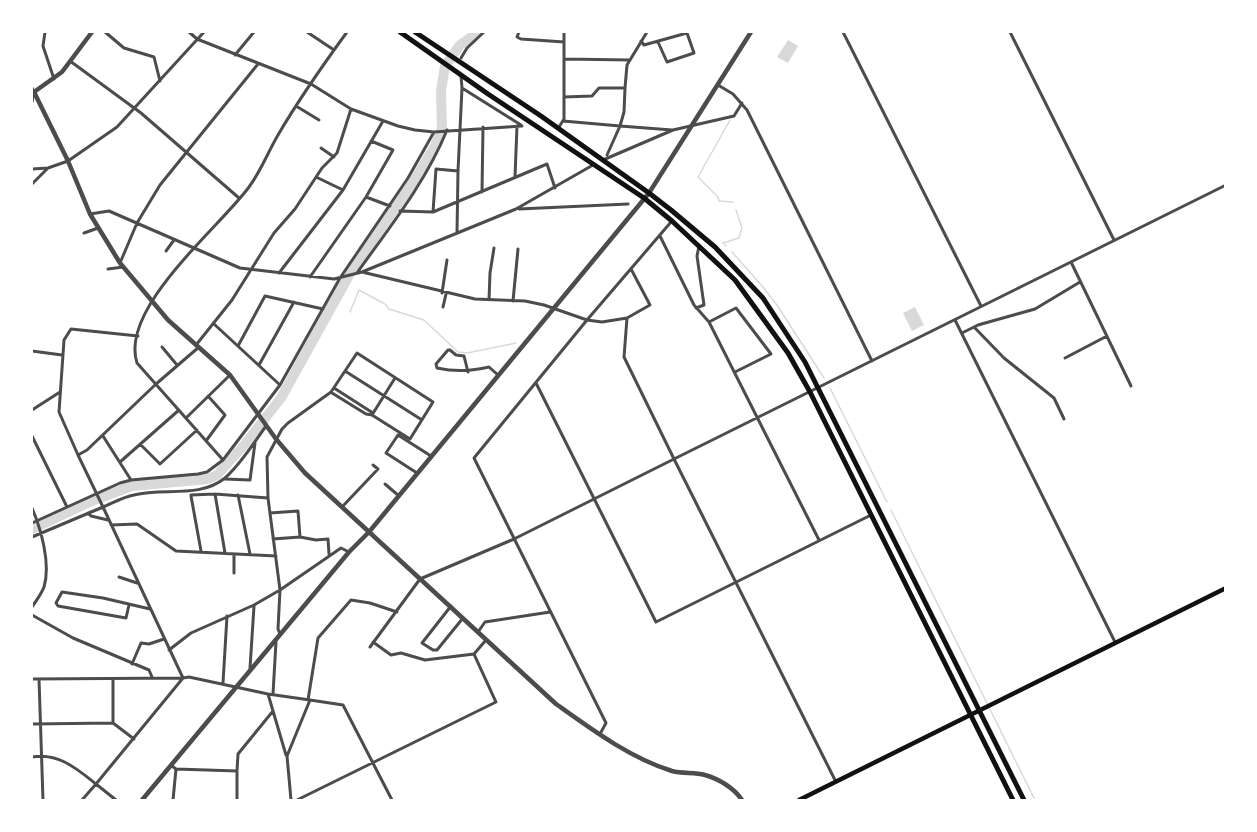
<!DOCTYPE html>
<html>
<head>
<meta charset="utf-8">
<style>
	body { margin:0 }
	#map { position:relative; width:1257px; height:832px; overflow:hidden; background:#fff; font-family:"Fira Sans",sans-serif }
	canvas { display:block }
	.frame { position:absolute; inset:0; border:33px solid #fff; pointer-events:none }
</style>
</head>
<body>
<div id="map">
<canvas width="1257" height="832"></canvas>
<div class="frame"></div>
</div>
<script>
const c = document.querySelector('canvas').getContext('2d');
c.lineJoin = 'round';
function fillPath(path, color) { c.fillStyle = color; c.fill(path, 'evenodd'); }
function trace(path, color, width, dash) { c.strokeStyle = color; c.lineWidth = width; c.lineCap = dash ? 'butt' : 'round'; c.setLineDash(dash || []); c.stroke(path); }
fillPath(new Path2D(`
	M788,40L798,46L788,63L777,57Z
	M915,307L924,325L912,331L903,313Z`), '#d9d9d9');
trace(new Path2D(`
	M730,120L698,177L718,197L719,201L733,202
	M726,246L723,243L739,238L742,228L736,210
	M732,252L763,287L777,305L824,378
	M350,312L359,290L385,304L389,309L424,320L458,352L467,353L516,343
	M830,388L887,502
	M891,510L1035,800`), '#d9d9d9', 1.5);
trace(new Path2D(`
	M32,529L94,500L132,486L208,479L217,475L245,444L281,398L352,270L414,181L435,146L442,129L441,91L445,66L460,45L478,32`), '#d9d9d9', 10);
trace(new Path2D(`
	M45,32L43,46L54,79
	M105,32L124,48L154,57L160,81
	M189,32L197,39L311,84L351,109L398,126L415,130L434,132L522,126
	M307,32L334,50
	M519,32L517,37L521,39L564,42
	M843,32L981,306
	M1010,32L1114,240
	M641,41L644,45L687,33L694,53L667,62L658,42
	M235,55L254,32
	M461,58L467,48L484,32
	M564,59L630,60
	M70,61L141,113L239,198
	M461,76L462,88L521,125
	M718,85L733,94L747,110L872,361
	M32,88L34,92L32,102
	M564,97L592,96L599,88H625L627,65L647,32
	M296,106L319,120
	M563,121L620,126L624,112L625,88
	M559,127L564,119V32
	M321,148L334,157
	M607,155L620,126L672,130
	M603,160L673,130L734,116L742,103
	M32,169L48,168L68,161L117,127L204,32
	M316,177L343,190
	M515,177L517,126
	M32,184L47,169
	M482,192L483,127
	M366,197L390,206
	M519,209L628,204
	M400,211L433,212L547,164L555,188
	M433,212L436,169L458,171
	M90,214L109,211L240,268L334,279L362,272L516,209L593,165
	M84,233L98,228
	M457,233L458,171L462,88
	M660,236L694,305L709,322L819,540
	M166,251L174,240
	M1071,262L1131,386
	M120,263L137,223L160,185L258,64
	M108,269L123,267
	M362,272L475,299L525,301L544,305L587,320L602,322L627,318L624,357L674,459L1226,185
	M279,273L343,190L383,121
	M357,273C389,228 426,182 447,130
	M310,277L366,197L393,150L371,141
	M442,293L447,260
	M489,300L490,273L494,248
	M513,301L518,249
	M443,307L446,294
	M696,308L704,305L697,256L699,246
	M627,318L650,305L631,269
	M955,320L1115,642
	M709,322L736,308L771,354L735,372
	M214,324L280,385
	M974,327L1004,358L1054,398L1064,419
	M962,333L978,325L1035,309L1080,282
	M196,345L232,300L274,233L295,209L322,168L337,153L351,109
	M238,346L265,296L323,309
	M162,347L177,365
	M199,347L156,384L87,450L78,455L103,507C113,503 123,497 134,495C163,487 199,499 225,478C241,464 253,444 266,426
	M32,351L62,355
	M1065,358L1107,336
	M259,365L294,302
	M345,371L422,420
	M468,372L464,356L456,355L450,350H448L436,364L437,368C456,372 470,371 489,367L498,375
	M536,383L656,622L871,515
	M334,388L373,413
	M332,393L366,414L372,415
	M32,410L60,392
	M186,418L230,375
	M32,436L67,507
	M103,436L131,480
	M206,441L225,415L208,396
	M140,444L160,464L197,430
	M78,455L59,412L64,340L71,329L138,336
	M223,460L137,363C119,308 220,227 249,187C261,171 268,152 278,135C299,99 323,65 347,32
	M120,462L179,410
	M417,473L386,453L398,435L431,456
	M225,479L250,480L255,443
	M385,484L399,496
	M215,494L225,553
	M191,495L215,494L268,498
	M238,495L250,554
	M191,496L201,551
	M342,507L378,469L373,465
	M32,508C41,529 51,564 44,587C42,593 36,601 32,607
	M88,513L91,516L108,520
	M270,513L298,511L300,537
	M32,523L120,483L131,480L198,474L207,472L223,460L280,385L340,278L408,178L434,132
	M111,525L137,524L176,551L276,556
	M32,537L103,507L183,678L32,679
	M273,539L300,537L316,540L328,539L329,554
	M234,554V573
	M119,577L137,583
	M129,605L126,618L58,606L56,603L62,592L103,598L150,609
	M451,606L422,643L433,650H437L463,618
	M32,615L73,638L149,670L152,677
	M478,632L485,622L550,612
	M280,634L278,629L280,590L268,498L267,457L282,429L288,423L331,392L357,353L433,402L410,439L372,415L395,378
	M373,642L391,655L401,653L425,660L474,654
	M370,647L420,579L514,539L674,459L836,782
	M169,650L191,633L254,605L280,590L341,548L349,552
	M132,664L141,643L149,644L164,639
	M250,668L254,606
	M39,679L43,800
	M113,679V723
	M223,683L227,616
	M268,694L273,711
	M273,694L276,642
	M308,700L318,638L351,600L370,603L397,612
	M32,724L113,723L134,739
	M600,734L606,723L474,458L587,320L671,222
	M32,757C59,753 76,768 96,784L82,800
	M172,766L176,769L237,771V800
	M237,771L238,754L273,711L286,755
	M116,800L96,784L183,678L189,677L268,694L310,700
	M173,800L176,769
	M291,800L287,756L310,700L343,705L392,800
	M297,800L496,702L474,654L486,640`), '#4c4c4c', 3);
trace(new Path2D(`
	M34,92L62,72L92,32
	M32,94L34,92L68,161L90,214L120,263L168,320L230,375L276,439L305,473L556,704C591,729 630,758 672,771C683,774 694,772 705,775C719,779 734,788 742,800
	M142,800L349,552L369,532L649,193L751,32`), '#4c4c4c', 4.5);
trace(new Path2D(`
	M799,800L1226,588`), '#111', 4.5);
trace(new Path2D(`
	M400,32L488,94L644,198L672,221L735,280L788,353L810,392L1013,800
	M415,32L541,116L649,193L671,210L715,247L763,298L805,362L1024,800`), '#111', 5);
</script>
</body>
</html>
